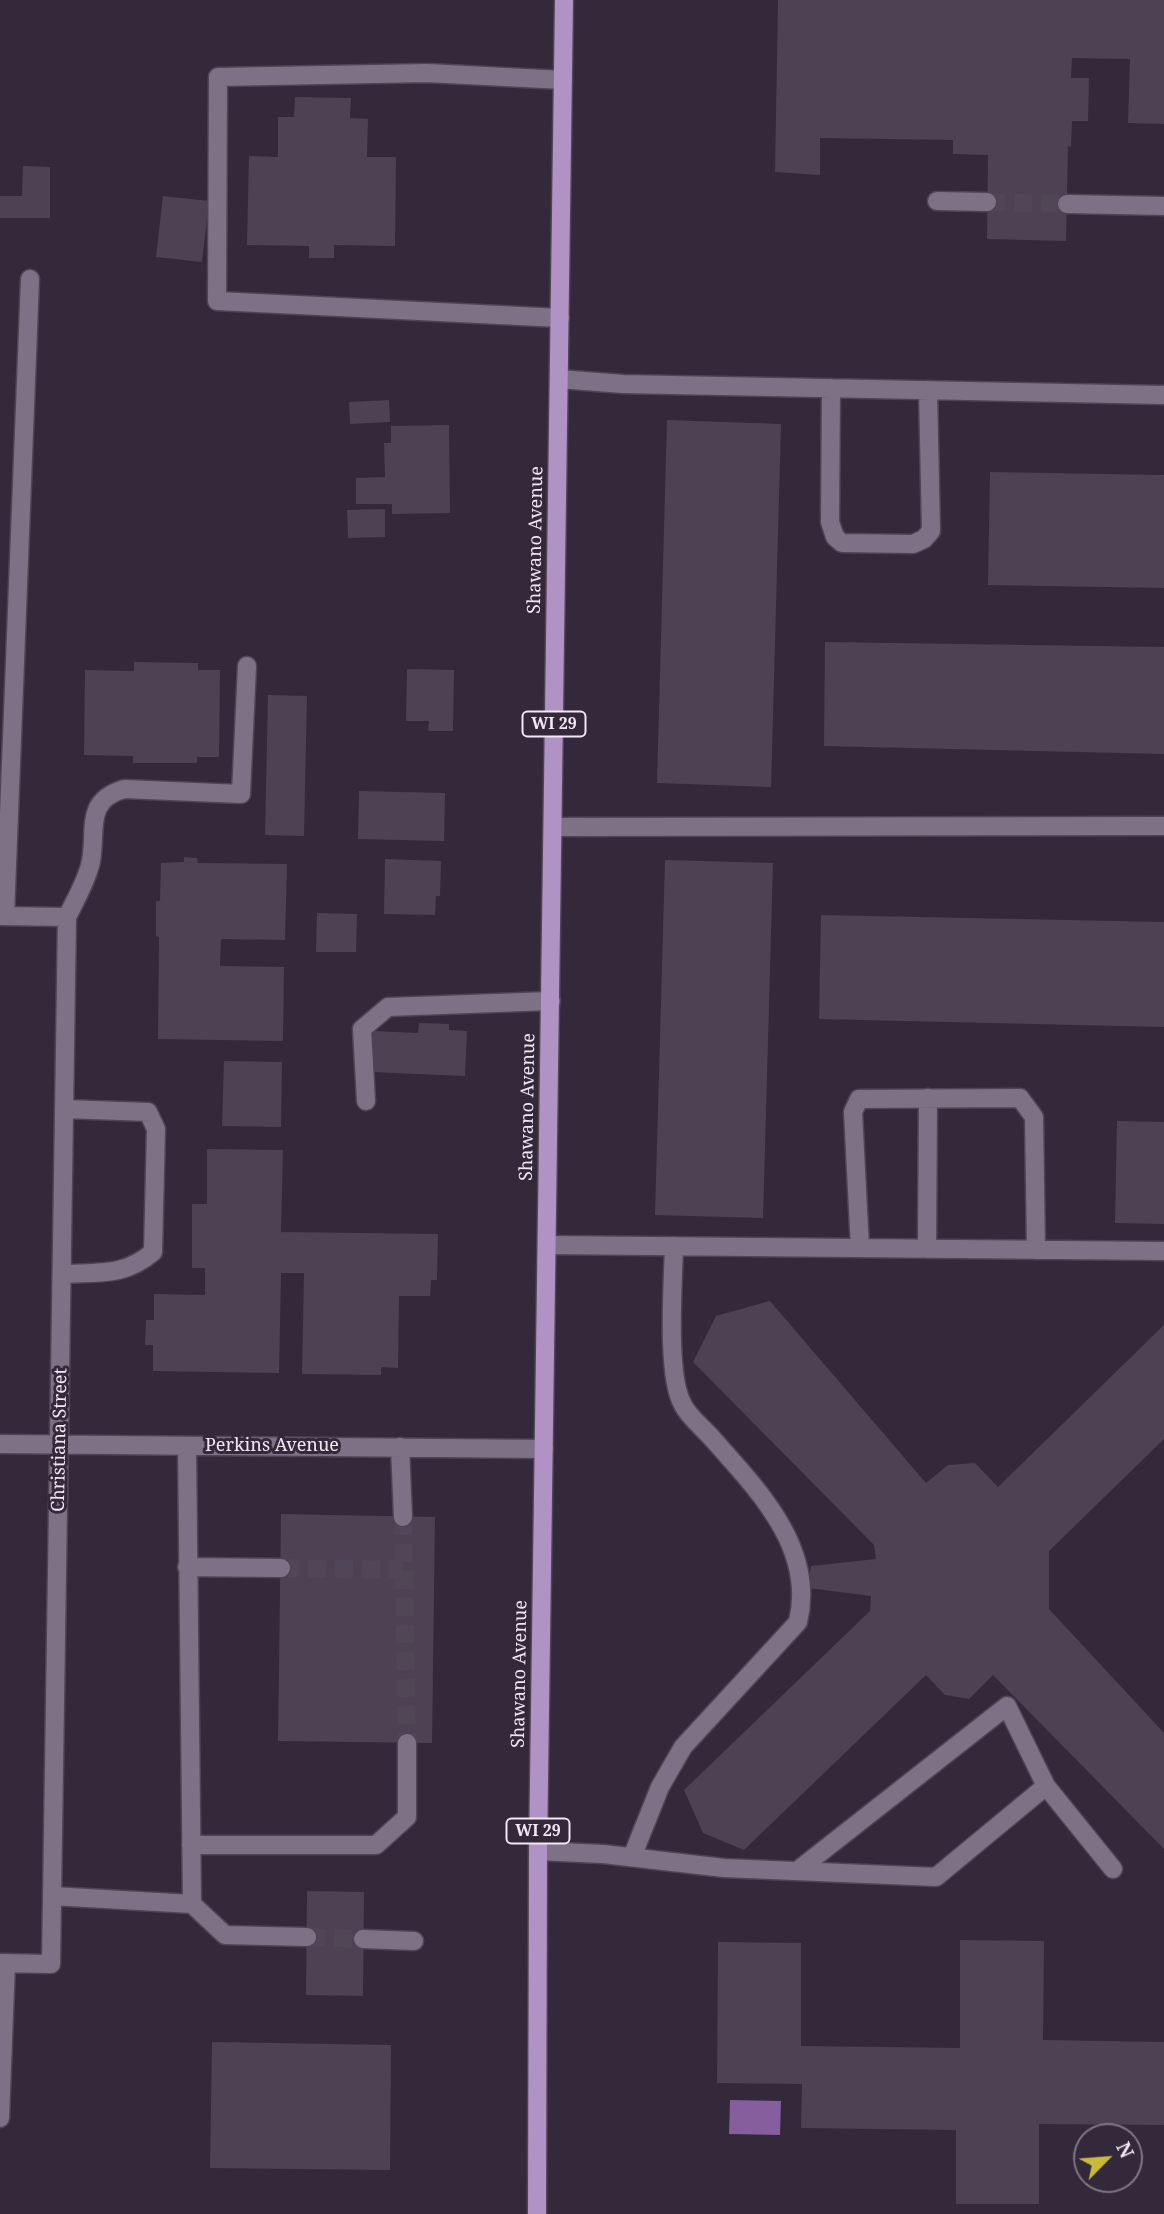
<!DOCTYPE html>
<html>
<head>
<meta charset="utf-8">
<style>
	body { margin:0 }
	#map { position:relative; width:1164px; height:2214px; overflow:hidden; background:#33293a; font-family:"Noto Serif",serif }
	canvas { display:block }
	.north { position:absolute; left:1073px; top:2123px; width:70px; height:70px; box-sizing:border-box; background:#33293a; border:2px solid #7f7684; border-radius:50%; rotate:65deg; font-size:19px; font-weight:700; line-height:28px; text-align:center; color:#f0e9f4 }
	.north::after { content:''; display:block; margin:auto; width:24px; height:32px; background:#caba39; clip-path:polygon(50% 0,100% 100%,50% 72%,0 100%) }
</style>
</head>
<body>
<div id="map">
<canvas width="1164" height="2214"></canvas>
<div class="north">N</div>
</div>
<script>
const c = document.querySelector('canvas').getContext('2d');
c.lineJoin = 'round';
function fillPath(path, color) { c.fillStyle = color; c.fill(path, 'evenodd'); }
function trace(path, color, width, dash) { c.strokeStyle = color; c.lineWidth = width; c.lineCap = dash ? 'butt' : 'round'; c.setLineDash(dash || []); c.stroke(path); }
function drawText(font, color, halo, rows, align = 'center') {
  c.font = font + ' "Noto Serif",serif'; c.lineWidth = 6; c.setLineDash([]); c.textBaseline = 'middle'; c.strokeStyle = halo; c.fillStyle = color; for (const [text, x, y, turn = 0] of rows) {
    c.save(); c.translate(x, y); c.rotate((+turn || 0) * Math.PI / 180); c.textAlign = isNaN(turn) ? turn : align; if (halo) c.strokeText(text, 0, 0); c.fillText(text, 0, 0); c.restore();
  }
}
fillPath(new Path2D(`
	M730,2100L781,2101L780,2135L729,2134Z`), '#865e9e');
fillPath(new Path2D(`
	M778,0H1164V124L1128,123L1130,59L1072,58L1071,78H1089L1088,121H1072L1071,147L1068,146L1066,241L987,239L988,155L953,154V140L820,138V175L775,172Z
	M295,97L351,98L350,118L368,119L367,157H396L395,246L334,245V258H309V246L247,245L249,156L278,157V117H294Z
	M23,166L50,167V218H0V196H22Z
	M163,196L209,201L202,262L156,257Z
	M389,400L390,422L350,424L349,402Z
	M667,420L781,424L771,787L657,783Z
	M449,425L450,513L392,514V504H356V478L385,477L384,443H391V426Z
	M990,472L1164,475V588L988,585Z
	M385,509V537L348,538L347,510Z
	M825,642L1164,647V754L824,746Z
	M134,662L198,663V670H220L219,757H197V763H133V756L84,755L85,670L134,671Z
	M407,669L454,670L453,731H428L429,721H406Z
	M268,695L307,696L304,836L265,835Z
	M359,791L445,793L444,841L358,839Z
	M184,857L197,858L198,863L287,864L285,940L221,939L220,966L284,967L283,1041L158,1039L159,937L156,936V901H160L161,863L184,862Z
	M385,859L441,861L440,896H436L435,915L384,914Z
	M665,860L773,863L763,1218L655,1215Z
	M317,913L357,914L356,952H316Z
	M821,915L1164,922V1027L819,1019Z
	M419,1023L449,1024V1030L467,1031L465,1076L371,1072L373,1031L418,1033Z
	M224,1061L282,1062L281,1127L222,1126Z
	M1117,1121L1164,1122V1224L1115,1223Z
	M207,1149L283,1150L281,1232L438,1234L437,1280H431L430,1296H399L398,1368L381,1367V1375L302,1374L304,1273H281L279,1373L153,1371V1345H145L146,1320H154V1294L205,1295V1268H192V1204H207Z
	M770,1301L926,1483L948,1465L975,1463L998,1487L1164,1325V1439L1049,1551V1609L1164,1733V1849L993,1675L969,1699L945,1695L926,1675L744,1850L703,1833L684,1790L870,1611L871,1596L808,1588L811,1566L876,1559L874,1545L693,1362L716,1316Z
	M281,1514L435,1517L432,1743L278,1741Z
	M307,1891L364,1892L363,1996L306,1995Z
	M960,1940L1044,1941L1043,2040L1164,2042V2125L1039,2124V2204H956V2130L801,2128L802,2084L717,2083L718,1942L801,1943V2046L960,2048Z
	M212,2042L391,2045L390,2170L210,2168Z`), '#4d4254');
trace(new Path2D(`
	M987,202L1067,204
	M403,1517L407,1743
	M281,1568L403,1570
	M307,1937L363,1939`), '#4f4656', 18, [18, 9]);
const minor = new Path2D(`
	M937,201L987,202
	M1067,204L1164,206
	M560,318L217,301L218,77L427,73L563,80
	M559,379L623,384L1164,395
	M831,388L830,522L835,537L842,543L913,544L924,539L931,531L928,390
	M553,827L1164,826
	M0,916L67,917
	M5,916L30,279
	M366,1101L362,1029L388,1007L551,1001
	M547,1245L1164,1251
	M860,1248L853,1112L859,1099L1020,1098L1034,1117L1036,1250
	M927,1249L928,1098
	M62,1274C98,1272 124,1277 153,1252L156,1129L148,1112L65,1109
	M0,1444L544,1449
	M400,1447L403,1517
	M187,1567L281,1568
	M1046,1786L1113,1869
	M191,1845H376L407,1817V1743
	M538,1851L603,1854L724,1868L936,1877L1046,1786L1007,1706L797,1871
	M632,1857L660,1787L683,1747L798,1622C816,1547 756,1488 711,1437C702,1427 689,1417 683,1405C666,1376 673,1283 674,1246
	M52,1896L192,1904L187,1446
	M192,1904L225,1935L307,1937
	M363,1939L414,1941
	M0,1963L51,1964L67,917C75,901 88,878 91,861C97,829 84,801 124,789L241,794L247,666
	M0,2118L6,1963`);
const major = new Path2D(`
	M537,2214L538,1851L564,0`);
trace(minor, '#4e4554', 21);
trace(major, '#4e4554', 21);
trace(minor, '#7d7285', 18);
trace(major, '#b192c5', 18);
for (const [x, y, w] of [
	[554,724,63],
	[538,1831,63]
]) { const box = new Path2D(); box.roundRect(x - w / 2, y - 12.5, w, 25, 5); c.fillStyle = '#33293a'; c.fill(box); trace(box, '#f0e9f4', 2); }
drawText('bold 16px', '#f0e9f4', null, [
	["WI 29",554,724],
	["WI 29",538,1831]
]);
drawText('18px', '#f0e9f4', '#33293a', [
	["Shawano Avenue",536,540,-89],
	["Shawano Avenue",528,1107,-89],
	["Christiana Street",60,1440,-89],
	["Perkins Avenue",272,1446],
	["Shawano Avenue",520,1674,-89]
]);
</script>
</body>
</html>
